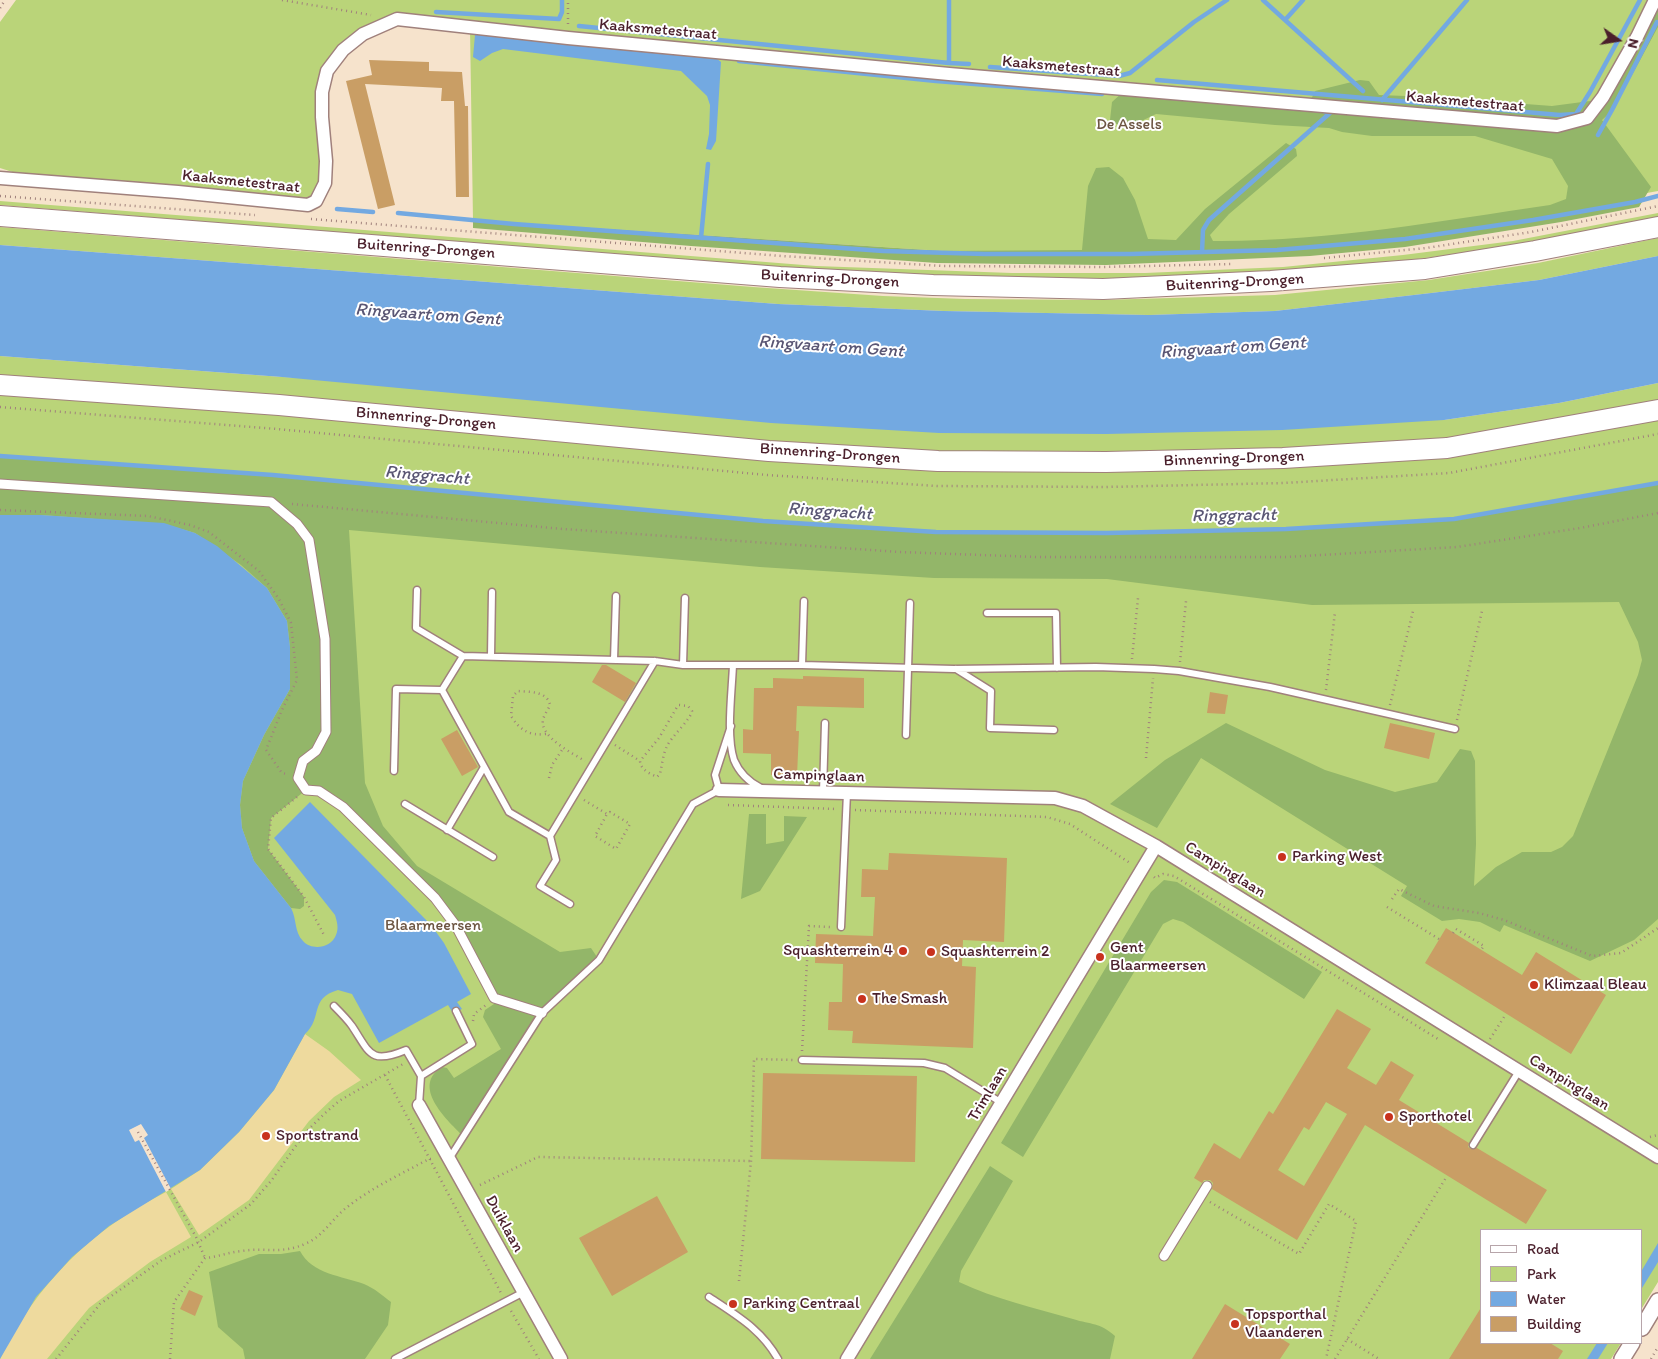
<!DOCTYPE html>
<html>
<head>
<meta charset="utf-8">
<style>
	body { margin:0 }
	#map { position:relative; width:1658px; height:1359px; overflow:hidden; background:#f6e3cc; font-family:Itim,sans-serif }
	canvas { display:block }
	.legend { position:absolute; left:1480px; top:1229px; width:162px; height:115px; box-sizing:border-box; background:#fff; border:1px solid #b7a5aa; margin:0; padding:6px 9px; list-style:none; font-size:15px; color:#4a1f2b }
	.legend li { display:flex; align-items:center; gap:10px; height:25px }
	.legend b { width:25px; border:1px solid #b7a5aa }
	.north { position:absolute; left:1593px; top:15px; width:50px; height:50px; -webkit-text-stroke:4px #fff; paint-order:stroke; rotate:103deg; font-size:14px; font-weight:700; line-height:20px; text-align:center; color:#4a1f2b }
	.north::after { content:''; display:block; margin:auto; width:18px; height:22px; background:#4a1f2b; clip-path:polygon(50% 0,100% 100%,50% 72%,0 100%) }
</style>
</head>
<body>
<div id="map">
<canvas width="1658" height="1359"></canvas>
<ul class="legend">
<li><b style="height:6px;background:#fff"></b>Road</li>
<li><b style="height:14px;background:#bad479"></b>Park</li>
<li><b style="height:14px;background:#73a9e1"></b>Water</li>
<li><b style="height:14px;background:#c99e65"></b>Building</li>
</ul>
<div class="north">N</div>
</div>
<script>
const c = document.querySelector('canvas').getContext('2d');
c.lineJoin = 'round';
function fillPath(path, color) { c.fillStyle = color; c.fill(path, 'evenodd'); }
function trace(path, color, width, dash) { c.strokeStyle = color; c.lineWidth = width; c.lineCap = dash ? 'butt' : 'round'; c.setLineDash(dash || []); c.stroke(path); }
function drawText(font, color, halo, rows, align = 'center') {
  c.font = font + ' Itim,sans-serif'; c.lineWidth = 4; c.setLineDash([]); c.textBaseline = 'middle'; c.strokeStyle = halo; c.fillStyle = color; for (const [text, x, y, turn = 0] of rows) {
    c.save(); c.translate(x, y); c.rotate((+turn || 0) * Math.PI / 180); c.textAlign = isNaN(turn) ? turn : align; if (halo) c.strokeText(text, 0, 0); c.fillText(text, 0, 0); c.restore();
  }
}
fillPath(new Path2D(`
	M16,0H1658V191L1425,233L1102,252L943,251L473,220L470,28L397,19L363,34L327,71L326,161L316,201L28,177L0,168V22Z
	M0,201L816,266L1012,273H1145L1283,267L1403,255L1513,241L1658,213V218L1515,246L1403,261L1283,272L1145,279L1011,278L816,271L0,205Z
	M0,227L753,287L883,296L965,299L1101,300L1275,295L1429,280L1538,263L1658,238V256L1539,280L1431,293L1275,311L1149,315L944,311L778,304L0,245Z
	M0,356L282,377L1444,420L1559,403L1658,383V1282L1642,1308V1230H1482V1343H1621L1611,1359H0Z`), '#bad479');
fillPath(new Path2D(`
	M1658,2V27L1613,110L1602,120L1651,187L1639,207L1561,222L1405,247L1310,256L1106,265L937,263L691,246L473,228V220L943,251L1082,250L1088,186L1096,168L1109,167L1123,178L1135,200L1148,239L1176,240L1205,209L1286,143L1296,149L1297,156L1229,214L1210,235L1213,241C1326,242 1439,221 1550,205L1566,199L1568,186L1552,159L1475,136H1372L1342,132L1329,128L1275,125L1156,114L1133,125L1120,126L1110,120L1112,102L1123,92L1307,108L1315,91L1360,80L1369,81L1379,95L1433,97L1552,106L1605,99Z
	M0,456L273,475L763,521L936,532L1107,533L1286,529L1454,519L1658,483V919L1634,940L1590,961L1504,925L1500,932L1480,922L1459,919L1442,921L1401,896L1407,886L1201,758L1157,828L1110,804L1165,760L1226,723L1325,770L1395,792L1437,782L1460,749L1471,751L1475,761L1476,844L1474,886L1496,867L1522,852H1551L1562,847L1573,836L1638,675L1642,660L1638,642L1619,602L1312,605L1107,579L934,578L760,567L349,530L365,783L383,826L417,866L560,952L591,948L599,960L542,1013L494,998L456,926L343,807L306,790L271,818L268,849L304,897V906L300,909L291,908L254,861L242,828L240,805L243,781L264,735L290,689V648L287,621L267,588L241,565L195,533L164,524L41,515H0Z
	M749,814H766V844L784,841V816L807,817L760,891L741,899Z
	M1164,880L1177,882L1322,972L1304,999L1183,922L1173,919L1163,924L1023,1157L1001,1143L1151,892Z
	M494,1004H503L536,1015L462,1135C446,1119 411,1086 442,1067L447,1068L454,1078L501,1049L483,1017L485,1010Z
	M990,1166L1013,1181L961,1271L959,1282C995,1299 1035,1308 1073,1319C1092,1325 1099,1322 1115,1336L1110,1359H870Z
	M300,1251C312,1274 342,1276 364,1284C374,1288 383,1296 391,1302L388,1325L365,1359H245L243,1349L218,1327L209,1272L259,1254H281Z`), '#93b669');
fillPath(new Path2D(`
	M305,1034L329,1051L361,1080L334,1097L309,1121L249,1200L199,1235L171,1189L200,1170L239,1132L274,1090Z
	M166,1192L191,1237L150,1262L89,1308L47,1359H0C36,1284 92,1229 166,1192Z`), '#eeda9e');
fillPath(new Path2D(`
	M485,33L716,58L721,62L716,141L711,150L706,149L709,134L710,105L707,96L681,71L503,49L492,53L480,61L473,57L475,35Z
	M0,245L778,304L944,311L1149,315L1275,311L1431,293L1539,280L1658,256V383L1559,403L1444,420L1282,430L1106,434L939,433L771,423L282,377L0,356Z
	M0,515H41L164,523L195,533L217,546L267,588L287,621L290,647V689L264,735L243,781L240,805L242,828L254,861L291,908C297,919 294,932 303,941C312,951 331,948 336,935C339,928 337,922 335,915L274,838L310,802L431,925L444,943L471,994L457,1002L462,1009L453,1013L448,1005L379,1043L352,994L338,990C309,998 323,1018 305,1034L274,1090L239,1132L200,1170L109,1226L72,1257L36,1297L0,1359Z
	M1658,1243V1262L1642,1288V1270Z
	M1597,1343H1608L1598,1359H1587Z`), '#73a9e1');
fillPath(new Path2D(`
	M141,1124L148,1135L144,1138L171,1189L166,1192L139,1140L135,1142L129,1130Z`), '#f6e3cc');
trace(new Path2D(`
	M1263,0L1363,91
	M436,12L559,19L562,12V0
	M1285,20L1303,0
	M579,26L949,63V0
	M739,61L936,81L1102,94
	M949,63L969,64
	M990,67L1119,76L1130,73L1194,22L1227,0
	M1157,80L1560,115L1576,114L1590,92L1640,0
	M1382,100L1467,0
	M1598,135L1612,110L1657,22
	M337,209L373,212
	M398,213L514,224L883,251L985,254H1131L1277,250L1405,239L1533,220L1635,202L1658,196
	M701,238L708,164
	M1202,252L1203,230L1209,220L1330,113L1325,112
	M0,456L273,475L763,521L936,532L1107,533L1286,529L1454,519L1658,483`), '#73a9e1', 4.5);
fillPath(new Path2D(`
	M369,60L429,62V71L462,72L465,106H468L469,197H456L454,101H441L442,88L365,84L395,205L378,209L346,81L372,75Z
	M602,665H606L636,683L625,702L592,682Z
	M803,676L864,678V708L797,706L796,731H799L797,776L771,775V754L743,753V729L753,730L754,688H773V678L803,679Z
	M1210,692L1228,695L1225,714L1207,713Z
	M1390,723L1435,733L1429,759L1384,748Z
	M457,730L478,767L462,776L441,739Z
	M889,853L1007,858L1004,942L963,940L962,966L976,967L973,1048L852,1043L853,1031L828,1030L829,1002H842L843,964L815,963L816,934L873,936L875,897H861L862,869L888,870Z
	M1446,928L1522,975L1536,952L1606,995L1571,1054L1425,963Z
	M1337,1009L1371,1029L1347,1068L1376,1085L1391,1061L1414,1075L1399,1100L1469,1143L1468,1147L1471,1149L1477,1148L1547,1190L1526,1224L1365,1125L1297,1240L1212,1189L1213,1183L1210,1180H1204L1202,1183L1194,1178L1214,1143L1240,1159L1269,1111L1273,1114ZM1326,1102L1347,1114L1304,1186L1278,1170L1304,1127L1309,1130Z
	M763,1073L917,1076L915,1162L761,1159Z
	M657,1196L688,1252L612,1296L579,1238Z
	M189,1290L203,1296L195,1316L180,1309Z
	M1225,1304L1290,1344L1280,1359H1192Z
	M1482,1306V1343H1550L1563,1351L1558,1359H1449Z`), '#c99e65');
const service = new Path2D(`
	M417,590L416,628L463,656L655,661L683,665H733C732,691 726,736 734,760C739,772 749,782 761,788
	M987,613H1056L1057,668
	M463,656L442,690L509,812L550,836L655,661
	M491,656L492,592
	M614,660L616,596
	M683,665L685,598
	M733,665H802L954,669L1096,667L1154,669L1179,671L1270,687L1455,729
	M802,665L804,601
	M956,669L991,691L990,728L1054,730
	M906,735L910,603
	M394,771L396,689L442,690
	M823,792L825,723
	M405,804L493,857
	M447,830L484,767
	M550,836L556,860L540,886L570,904
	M841,927L847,793
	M334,1006C340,1012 347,1019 352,1026C370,1053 370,1065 406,1050L421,1076
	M802,1060L924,1063L945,1068L1002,1103
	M419,1105L421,1076L472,1044L456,1011
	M1473,1145L1519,1071
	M449,1159L542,1013L599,960L693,804L719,790L715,775L731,726
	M709,1297C737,1316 761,1329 778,1359
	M395,1359L524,1292`);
const pedestrian = new Path2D(`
	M0,484L271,502L297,524L309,540L325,639L326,732L316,751L303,761L298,778L306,790L319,791L343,807L435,898L456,926L494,998L542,1013
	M1164,1256L1207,1186`);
const minor = new Path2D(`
	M0,178L178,192L308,205L316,201L325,183L326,161L322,117V92L327,71L343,50L363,34L397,19L568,38L949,74L1557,126L1587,118L1603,97L1637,37L1655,0
	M719,790L1055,798L1083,806L1156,846L1658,1157
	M419,1105L561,1359
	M847,1359L1156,846`);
const tertiary = new Path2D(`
	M1642,1328L1658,1301
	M1622,1359L1632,1343`);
const trunk = new Path2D(`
	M0,216L780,277L933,285L1103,289L1271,281L1425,269L1535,251L1658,227
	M0,385L279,405L769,451L938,461L1106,462L1283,458L1447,448L1658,410`);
trace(service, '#a0817c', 9);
trace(pedestrian, '#a0817c', 11);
trace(minor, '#a0817c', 15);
trace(tertiary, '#a0817c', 18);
trace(trunk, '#a0817c', 22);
trace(new Path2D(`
	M282,0L371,15
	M0,8L5,0
	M568,24V0
	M0,196L255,215
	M311,219L782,256L943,266L1103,267L1231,264
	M1324,258L1426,248L1531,232L1658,206
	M0,407L277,429L767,475L937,486L1106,487L1284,483L1449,473L1658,434
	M292,504L563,529L900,552L1036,557H1287L1457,547L1580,528L1658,513
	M0,510L148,516L190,525L209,532L259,571L279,599L291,623L297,680L282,710L266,750L282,773L287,774
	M1132,659L1138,598
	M1180,662L1186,601
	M1326,690L1335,612
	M1390,705L1413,611
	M1457,720L1482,611
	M546,734C529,736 520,730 511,716L513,696L518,691C530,692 547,691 550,705C548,710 544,715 543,720C540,737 572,753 585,761
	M615,745L640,761C641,770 649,773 657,777L660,774C662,765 663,754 667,746C672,736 691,719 692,711L688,706L679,705L677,707L659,738L640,761
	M1146,758L1153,678
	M549,778L552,765L564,747
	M297,797L271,818L268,849L304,897L324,935
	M584,800L607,814L610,812L630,824L616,849L595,836L607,814
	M728,805L837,809
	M855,810L1047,817L1070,824L1130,863
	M1154,877L1155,878L1163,874L1174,876L1438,1039
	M1392,899L1399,889L1434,906L1479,913L1504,920L1592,956L1621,953L1658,928
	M1387,907L1439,939
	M1453,933L1456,929L1484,946L1481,950
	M473,1021L474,1014L486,1005
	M1490,1039L1506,1014
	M802,1051L809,926L831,927
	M385,1075L501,1293
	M138,1132L196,1237L205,1258
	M1650,1137L1658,1135
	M480,1185L538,1157L751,1161
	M1210,1202L1299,1254L1329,1204L1356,1221L1326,1359
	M739,1281L751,1161L754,1059L793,1060
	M511,1311L539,1359
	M1347,1339L1379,1359
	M56,1359L100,1304L162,1260L199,1242L251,1204L271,1181L305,1133L324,1114L339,1101L403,1064
	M170,1359L174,1302L205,1258C218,1257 229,1252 242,1251C266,1247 282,1255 307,1243C323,1236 332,1219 346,1208C371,1188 401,1174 429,1159H435
	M1335,1359L1447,1176
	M1651,1359L1658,1347`), '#a0817c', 2.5, [1, 4]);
trace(service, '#fff', 6);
trace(pedestrian, '#fff', 9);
trace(minor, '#fff', 12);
trace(tertiary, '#fff', 15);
trace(trunk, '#fff', 20);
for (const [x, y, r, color] of [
	[1282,857,5,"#c8321e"],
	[903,951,5,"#c8321e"],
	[931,952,5,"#c8321e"],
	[1100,957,5,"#c8321e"],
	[1534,985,5,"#c8321e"],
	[862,999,5,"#c8321e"],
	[1389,1117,5,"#c8321e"],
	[266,1136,5,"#c8321e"],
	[733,1304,5,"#c8321e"],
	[1235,1324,5,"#c8321e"]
]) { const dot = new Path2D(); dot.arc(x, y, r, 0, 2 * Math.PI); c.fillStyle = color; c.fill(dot); trace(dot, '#fff', 2); }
drawText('16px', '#4a1f2b', '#fff', [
	["Kaaksmetestraat",658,30,5],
	["Kaaksmetestraat",1061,67,5],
	["Kaaksmetestraat",1465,102,5],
	["Kaaksmetestraat",241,182,6],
	["Buitenring-Drongen",426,249,4],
	["Buitenring-Drongen",830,279,3],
	["Buitenring-Drongen",1235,283,-3],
	["Binnenring-Drongen",426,419,5],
	["Binnenring-Drongen",830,454,4],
	["Binnenring-Drongen",1234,459,-2],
	["Campinglaan",819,776,2],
	["Campinglaan",1225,870,32],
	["Campinglaan",1569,1083,32],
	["Trimlaan",988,1094,-59],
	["Duiklaan",504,1224,61]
]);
drawText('16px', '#6c5542', '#fff', [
	["De Assels",1129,125],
	["Blaarmeersen",433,926]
]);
drawText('16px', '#4a1f2b', '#fff', [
	["Parking West",1292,857],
	["Gent",1110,948],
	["Blaarmeersen",1110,966],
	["Squashterrein 4",893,951,"right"],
	["Squashterrein 2",941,952],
	["Klimzaal Bleau",1544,985],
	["The Smash",872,999],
	["Sporthotel",1399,1117],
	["Sportstrand",276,1136],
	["Parking Centraal",743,1304],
	["Topsporthal",1245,1315],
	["Vlaanderen",1245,1333]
], 'left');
drawText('italic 18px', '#5a5674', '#fff', [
	["Ringvaart om Gent",428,315,4],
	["Ringvaart om Gent",831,347,4],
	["Ringvaart om Gent",1233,348,-4],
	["Ringgracht",427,476,5],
	["Ringgracht",830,512,4],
	["Ringgracht",1234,516,-1]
]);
</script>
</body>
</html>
